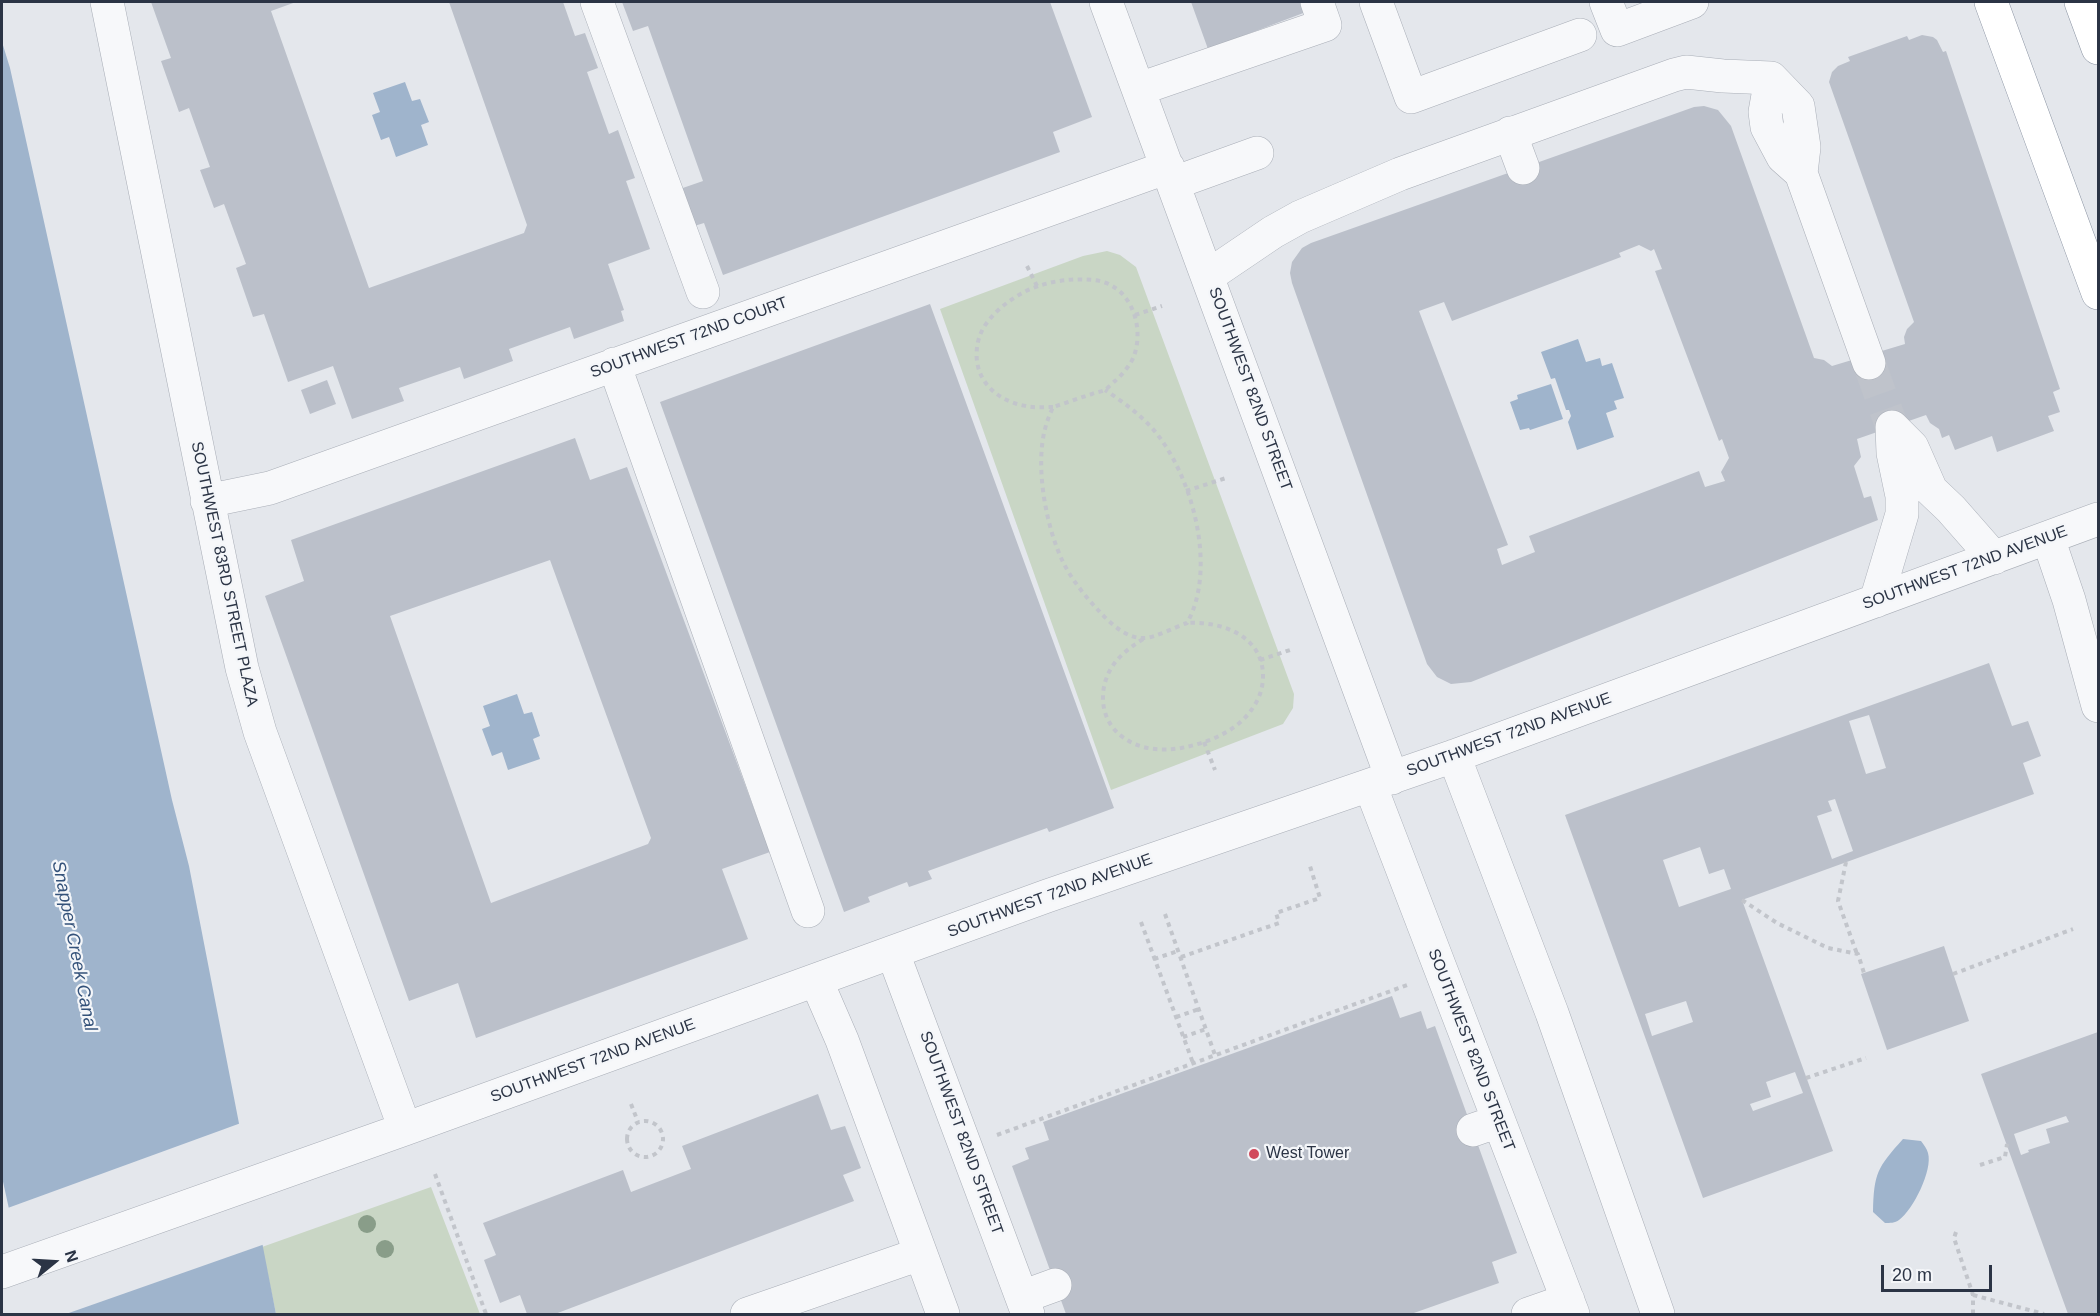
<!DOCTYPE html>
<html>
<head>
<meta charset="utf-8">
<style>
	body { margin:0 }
	#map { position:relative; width:2100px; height:1316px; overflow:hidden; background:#e4e7ec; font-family:Arial,sans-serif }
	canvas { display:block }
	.frame { position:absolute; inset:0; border:3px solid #2b3445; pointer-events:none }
	.north { position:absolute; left:24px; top:1232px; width:60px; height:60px; -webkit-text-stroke:4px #f4f6f9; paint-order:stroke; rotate:72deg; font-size:16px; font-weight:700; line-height:24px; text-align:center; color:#2b3445 }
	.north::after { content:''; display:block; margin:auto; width:21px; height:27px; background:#2b3445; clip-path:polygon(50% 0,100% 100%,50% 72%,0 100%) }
	.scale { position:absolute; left:1881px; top:1265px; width:111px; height:27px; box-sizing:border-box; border:3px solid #2b3445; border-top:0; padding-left:8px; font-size:18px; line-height:21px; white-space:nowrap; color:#2b3445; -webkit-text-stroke:4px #f4f6f9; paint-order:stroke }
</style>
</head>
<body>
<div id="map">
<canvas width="2100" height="1316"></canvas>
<div class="frame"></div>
<div class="north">N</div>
<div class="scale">20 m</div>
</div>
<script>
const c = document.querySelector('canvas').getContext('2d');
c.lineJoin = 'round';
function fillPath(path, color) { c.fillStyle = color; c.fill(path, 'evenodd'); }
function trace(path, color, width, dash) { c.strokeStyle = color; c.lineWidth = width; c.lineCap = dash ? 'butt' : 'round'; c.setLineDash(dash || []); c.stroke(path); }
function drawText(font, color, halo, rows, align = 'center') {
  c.font = font + ' Arial,sans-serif'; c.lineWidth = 4.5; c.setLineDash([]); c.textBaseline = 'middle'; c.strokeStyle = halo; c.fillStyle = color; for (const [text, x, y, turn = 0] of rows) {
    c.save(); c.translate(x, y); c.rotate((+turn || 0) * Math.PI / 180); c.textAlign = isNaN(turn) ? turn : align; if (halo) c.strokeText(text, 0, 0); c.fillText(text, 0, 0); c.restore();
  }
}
fillPath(new Path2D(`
	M1107,251L1120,255L1136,267L1294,694L1293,708L1283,724L1111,790L940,309L1083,256Z
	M431,1187L480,1314H276L262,1247Z`), '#c9d6c5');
fillPath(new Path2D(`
	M2,42L10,68L172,800L189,866L276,1314H32L2,1177Z
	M405,82L412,101L420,99L429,122L421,125L428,145L396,157L389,137L381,140L372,115L380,112L373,93Z
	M1578,339L1586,362L1600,358L1602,366L1612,363L1624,398L1614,401L1617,409L1606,413L1614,437L1577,450L1568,422L1571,416L1569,410H1566L1555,378L1551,379L1541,352Z
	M1551,384L1563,419L1530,430L1529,428L1520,430L1510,402L1518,399L1517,395Z
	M517,694L524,714L532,712L540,736L533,739L540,759L508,770L502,752L492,756L482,729L490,726L483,706Z
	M1903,1139L1921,1141C1924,1145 1927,1149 1928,1153C1933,1170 1913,1210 1899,1220C1895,1223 1890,1223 1885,1223L1873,1212C1874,1173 1877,1168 1903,1139Z`), '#9fb4cc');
fillPath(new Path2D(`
	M241,1123L265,1244L66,1314H29L5,1209Z`), '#e4e7ec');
fillPath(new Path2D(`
	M151,2H296L271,11L369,288L524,233L527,225L449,2H563L575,36L585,33L598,68L587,72L609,134L618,130L635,178L626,181L650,249L608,264L624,310L621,311L624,321L574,339L570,327L509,349L513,361L464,379L460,367L399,388L404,401L352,419L333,366L288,382L264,314L253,317L236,268L246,264L224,204L214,208L200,170L210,167L189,108L179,112L161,61L171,58Z
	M622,2H1050L1092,117L1053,132L1060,152L723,275L704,223L691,227L677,190L703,181L648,26L633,31Z
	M1191,2H1311L1314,9L1208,49Z
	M1922,35L1933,37L1937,40L1943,52L1946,51L2060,389L2053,392L2060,412L2048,416L2054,431L1997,452L1992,436L1955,450L1949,435L1942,438L1939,429L1930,423L1926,415L1857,439L1861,457L1854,466L1864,498L1871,496L1878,520L1471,682L1451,684L1437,677L1427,664L1292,283L1290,273L1292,262L1302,248L1311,243L1694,107L1704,106L1718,110L1731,126L1814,358L1824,360L1832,366L1905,344L1904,337L1907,329L1914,322L1829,82L1832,72L1838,66L1850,61L1848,57L1907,36L1909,40ZM1639,245L1651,251L1654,249L1662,269L1655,271L1719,441L1722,439L1729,458L1721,472L1725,481L1705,487L1699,471L1529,536L1535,552L1502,565L1497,549L1508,545L1419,311L1444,302L1452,321L1621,257L1619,253Z
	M930,304L1114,808L1049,832L1047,828L928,871L932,879L909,887L907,882L868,897L870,902L844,912L660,402Z
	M327,380L336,404L310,414L301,390Z
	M575,438L590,480L627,467L770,852L722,869L748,939L476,1038L458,983L409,1001L265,596L304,581L291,540ZM550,560L651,838L648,844L491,903L390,616Z
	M1989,663L2012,726L2028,721L2041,756L2023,763L2034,794L1742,900L1833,1151L1703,1198L1565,815ZM1869,715L1886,768L1866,774L1849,721ZM1835,799L1853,851L1832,859L1817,816L1832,811L1828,801ZM1700,847L1709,874L1724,869L1731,889L1679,907L1663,860ZM1686,1001L1693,1022L1652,1036L1645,1014ZM1795,1072L1803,1093L1753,1111L1750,1104L1771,1097L1766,1082Z
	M1944,946L1969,1021L1887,1050L1861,974Z
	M1392,996L1400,1018L1421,1011L1427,1029L1435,1026L1517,1253L1492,1262L1499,1283L1411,1314H1066L1012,1166L1029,1159L1025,1148L1049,1140L1043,1122Z
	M2098,1032V1314H2068L1981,1074ZM2066,1116L2069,1122L2046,1129L2050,1143L2028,1150L2029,1152L2021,1155L2014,1134Z
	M818,1094L831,1130L845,1126L861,1168L843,1175L854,1201L555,1314H527L520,1295L500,1303L484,1260L496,1255L483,1223L623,1170L631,1192L691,1169L682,1146Z`), '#bbc0ca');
trace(new Path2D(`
	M1869,363L1892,427`), '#bfc3cb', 33, [33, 16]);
const minor = new Path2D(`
	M107,2L242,668L260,732L279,784L405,1129
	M597,2L703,292
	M1106,2L1392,778
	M1376,2L1411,97L1580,35
	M1606,2L1617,30L1692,2
	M1771,78L1765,112L1767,127L1783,157L1801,173
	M1139,89L1325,25L1317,2
	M1510,133L1523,168
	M1174,183L1257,153
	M1208,276L1273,232L1300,217L1400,174L1674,75L1686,72L1723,76L1771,78L1798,106L1804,147L1801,173L1869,363
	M614,364L808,911
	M1892,427L1912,447L1931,490L1951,509L1994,558
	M207,501L270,488L1168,167
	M2048,538L2069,600L2098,706
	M1876,601L1902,514V496L1893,453L1892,427
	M1454,756L1552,1013L1658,1314
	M1370,785L1573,1314
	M893,953L1028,1314
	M816,980L842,1040L943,1314
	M1473,1130L1499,1121
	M2,1272L405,1129L1047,896L1454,756L2098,519
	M1022,1297L1055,1285
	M747,1314L920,1254
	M1528,1314L1568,1300`);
const highway = new Path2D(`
	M1991,2L2098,293
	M2081,2L2098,48`);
trace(minor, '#a9aeb7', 34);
trace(highway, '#8b94a3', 34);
trace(new Path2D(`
	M1027,266L1037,286
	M1135,315L1162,306
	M1053,407C1044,407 1034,408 1026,406C991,400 969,373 979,338C985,318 1008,300 1026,291C1048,281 1070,278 1093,280C1130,283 1145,325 1134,356C1131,364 1122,375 1115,381C1112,383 1108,388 1105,390C1101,392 1096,392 1092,394C1079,398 1066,403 1053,407C1050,414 1047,421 1045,429C1035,467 1046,527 1063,562C1072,580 1085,596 1098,610C1109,622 1126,639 1144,638C1155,638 1175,627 1187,623C1218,568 1192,473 1152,428C1138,413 1122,401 1105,390
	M1186,491L1226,478
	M1143,639C1134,645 1125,651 1118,659C1097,682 1097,720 1124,738C1141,750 1161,751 1181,748C1208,743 1239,731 1254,706C1260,697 1263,687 1263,676C1263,636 1222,621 1187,623
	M1260,660L1290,650
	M1204,742L1215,770
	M1846,862L1838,901L1857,954
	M1742,900L1777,923L1828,948L1858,954L1864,973
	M1165,914L1215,1055
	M1141,922L1193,1063
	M1181,957L1279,923L1276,913L1320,898L1309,863
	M1154,959L1178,951
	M1953,974L2073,929
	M1176,1017L1199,1009
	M1183,1037L1206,1029
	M1806,1078L1866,1058
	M631,1104L638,1122
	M627 1139a18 18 0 1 1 36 0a18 18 0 1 1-36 0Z
	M997,1135L1410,984
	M1980,1165L2005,1157L2007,1144
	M435,1174L486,1314
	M1956,1232L1954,1238L1973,1295V1314
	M1973,1295L2044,1314`), '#c2c5cb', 4, [4.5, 4.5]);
trace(minor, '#f7f8fa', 33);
trace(highway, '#fff', 33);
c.fillStyle = '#899d89';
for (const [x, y] of [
	[367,1224],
	[385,1249]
]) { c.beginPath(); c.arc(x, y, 9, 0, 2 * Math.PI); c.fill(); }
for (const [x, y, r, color] of [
	[1254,1154,6,"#d1495b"]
]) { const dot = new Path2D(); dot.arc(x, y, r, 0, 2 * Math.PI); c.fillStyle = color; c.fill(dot); trace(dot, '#f4f6f9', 2); }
drawText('16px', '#2b3445', '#f4f6f9', [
	["SOUTHWEST 72ND COURT",689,338,-20],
	["SOUTHWEST 82ND STREET",1250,389,70],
	["SOUTHWEST 72ND AVENUE",1965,568,-20],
	["SOUTHWEST 83RD STREET PLAZA",224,574,78],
	["SOUTHWEST 72ND AVENUE",1509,735,-20],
	["SOUTHWEST 72ND AVENUE",1050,896,-20],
	["SOUTHWEST 82ND STREET",1471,1050,69],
	["SOUTHWEST 72ND AVENUE",593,1061,-20],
	["SOUTHWEST 82ND STREET",961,1133,70]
]);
drawText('16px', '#2b3445', '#f4f6f9', [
	["West Tower",1266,1154]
], 'left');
drawText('italic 18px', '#34527a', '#f4f6f9', [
	["Snapper Creek Canal",74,946,79]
]);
</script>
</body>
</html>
